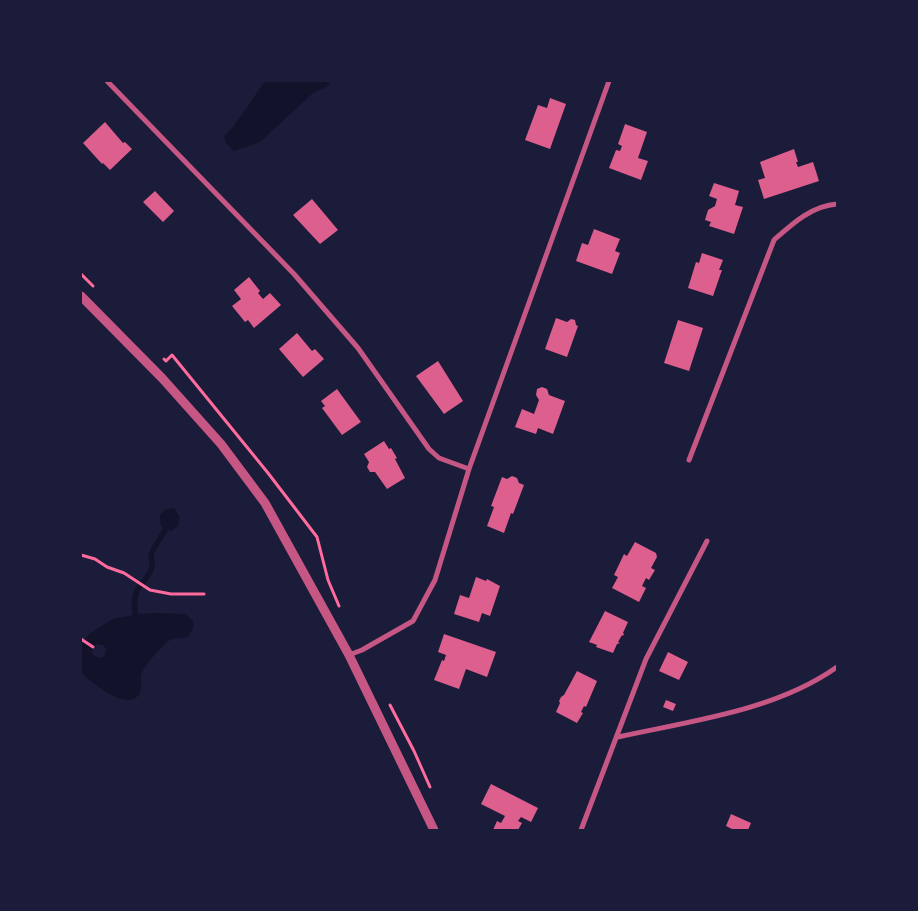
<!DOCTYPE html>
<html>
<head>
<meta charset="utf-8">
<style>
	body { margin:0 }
	#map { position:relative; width:918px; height:911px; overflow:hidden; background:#1b1b3a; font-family:"Libre Baskerville",serif }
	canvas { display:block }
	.frame { position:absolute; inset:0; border:82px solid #1b1b3a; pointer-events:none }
</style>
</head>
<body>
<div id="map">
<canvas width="918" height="911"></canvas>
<div class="frame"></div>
</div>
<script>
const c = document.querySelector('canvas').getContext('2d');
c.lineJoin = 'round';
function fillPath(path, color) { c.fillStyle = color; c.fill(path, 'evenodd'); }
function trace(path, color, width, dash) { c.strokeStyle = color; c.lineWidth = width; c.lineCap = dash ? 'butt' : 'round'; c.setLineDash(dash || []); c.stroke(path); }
fillPath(new Path2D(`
	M265,81H331L328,86L313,93L260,142L234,151L226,143L224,136L234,126Z
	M174,508L180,517L178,526L171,531L163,529L160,523V515L166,509Z
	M154,613L186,614L193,621L194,626L188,637C182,639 175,637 170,640C163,644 142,668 141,676C140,682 143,689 139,694C128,713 92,682 81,673V645L89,634L113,619L138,614ZM97,644L103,645L106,649L105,655L101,658L95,657L92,653L93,647Z`), '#12122b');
trace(new Path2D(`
	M135,614C132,581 144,590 152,567C153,563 151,559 151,555C152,550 162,536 165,530`), '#12122b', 5.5);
fillPath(new Path2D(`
	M550,98L566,104L550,149L525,140L538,105L547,108Z
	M105,122L123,143L125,142L132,149L110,170L103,163L102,164L83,143Z
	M625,124L647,132L638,158L648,161L641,180L609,168L616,150L620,151L622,146L618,144Z
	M794,149L798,162H796L798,167L813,162L819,181L764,199L758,180L765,178L760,162Z
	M714,183L739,191L735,205L743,207L734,234L709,226L711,222L705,220L708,210L715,206L717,199L709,196Z
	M155,191L174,211L163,222L143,202Z
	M312,199L338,230L320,244L293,215Z
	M594,229L620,239L615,251L620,253L612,274L576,261L582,243L588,245Z
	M702,253L723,260L719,270H722L713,296L688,288L696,262L699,263Z
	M249,277L260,291L258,293L263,299L270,293L281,305L254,328L248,320L245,322L232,306L241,299L234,290Z
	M556,318L567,322L571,319L575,320L576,325L578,326L567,357L545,349Z
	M678,320L703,328L689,371L664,363Z
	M297,333L312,351L315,349L324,359L303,377L279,349Z
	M438,361L463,401L444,414L416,376Z
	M542,387L547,389L549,395L565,401L553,434L538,428L536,434L515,427L522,409L534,414L539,400L536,395L537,389Z
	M337,389L361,422L342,435L322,408L325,406L321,401Z
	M384,441L389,449L391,448L397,458L395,459L405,478L387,489L375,472H370L367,467L369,462L364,454Z
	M512,476L517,478L519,483L524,485L513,514L511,513L504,533L487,526L494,507L491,506L502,477L507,479Z
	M635,542L656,553L657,557L651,568L655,570L649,580L646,578L642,586L646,588L639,602L612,588L618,577L614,575L624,554L627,556Z
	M476,577L486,581L487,579L500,586L490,616L482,613L479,622L454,614L460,595L469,598Z
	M605,611L628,622L623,633L624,634L623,636L622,635L618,642L620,643L617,644L613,653L596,647L597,645L589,642Z
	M444,634L496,652L487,677L466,669L459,689L434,680L442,660L444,661L446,655L438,652Z
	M668,652L688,662L679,680L659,671Z
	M577,671L597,681L586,707L584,706L581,712L583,713L577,723L556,712L560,703L559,701L561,697L564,695Z
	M666,700L676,704L673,711L663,707Z
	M491,784L538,808L531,822L521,817L518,821L522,823L518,830H493L497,821L501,823L505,816L481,804Z
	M731,814L751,823L748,830H734L726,826Z`), '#dd5f8e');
trace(new Path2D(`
	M81,274L93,286
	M164,359L166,361L172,355L268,473L317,537L328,580L339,606
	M81,555L95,559L107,567L124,573L150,590L171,594H204
	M81,639L93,647
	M390,705L414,751L430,787`), '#ff6b9d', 3);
trace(new Path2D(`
	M107,81L294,274L358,348L429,449L439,458L469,469
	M689,460L774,240C792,224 811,206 837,204
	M349,655L362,650L413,621L435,580L469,469L609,81
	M618,737C690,721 775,711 837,667
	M581,830L646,659L707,541`), '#c65784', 5);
trace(new Path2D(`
	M81,296L162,378L221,444L265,503L349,655L434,830`), '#c65784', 9);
</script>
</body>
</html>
